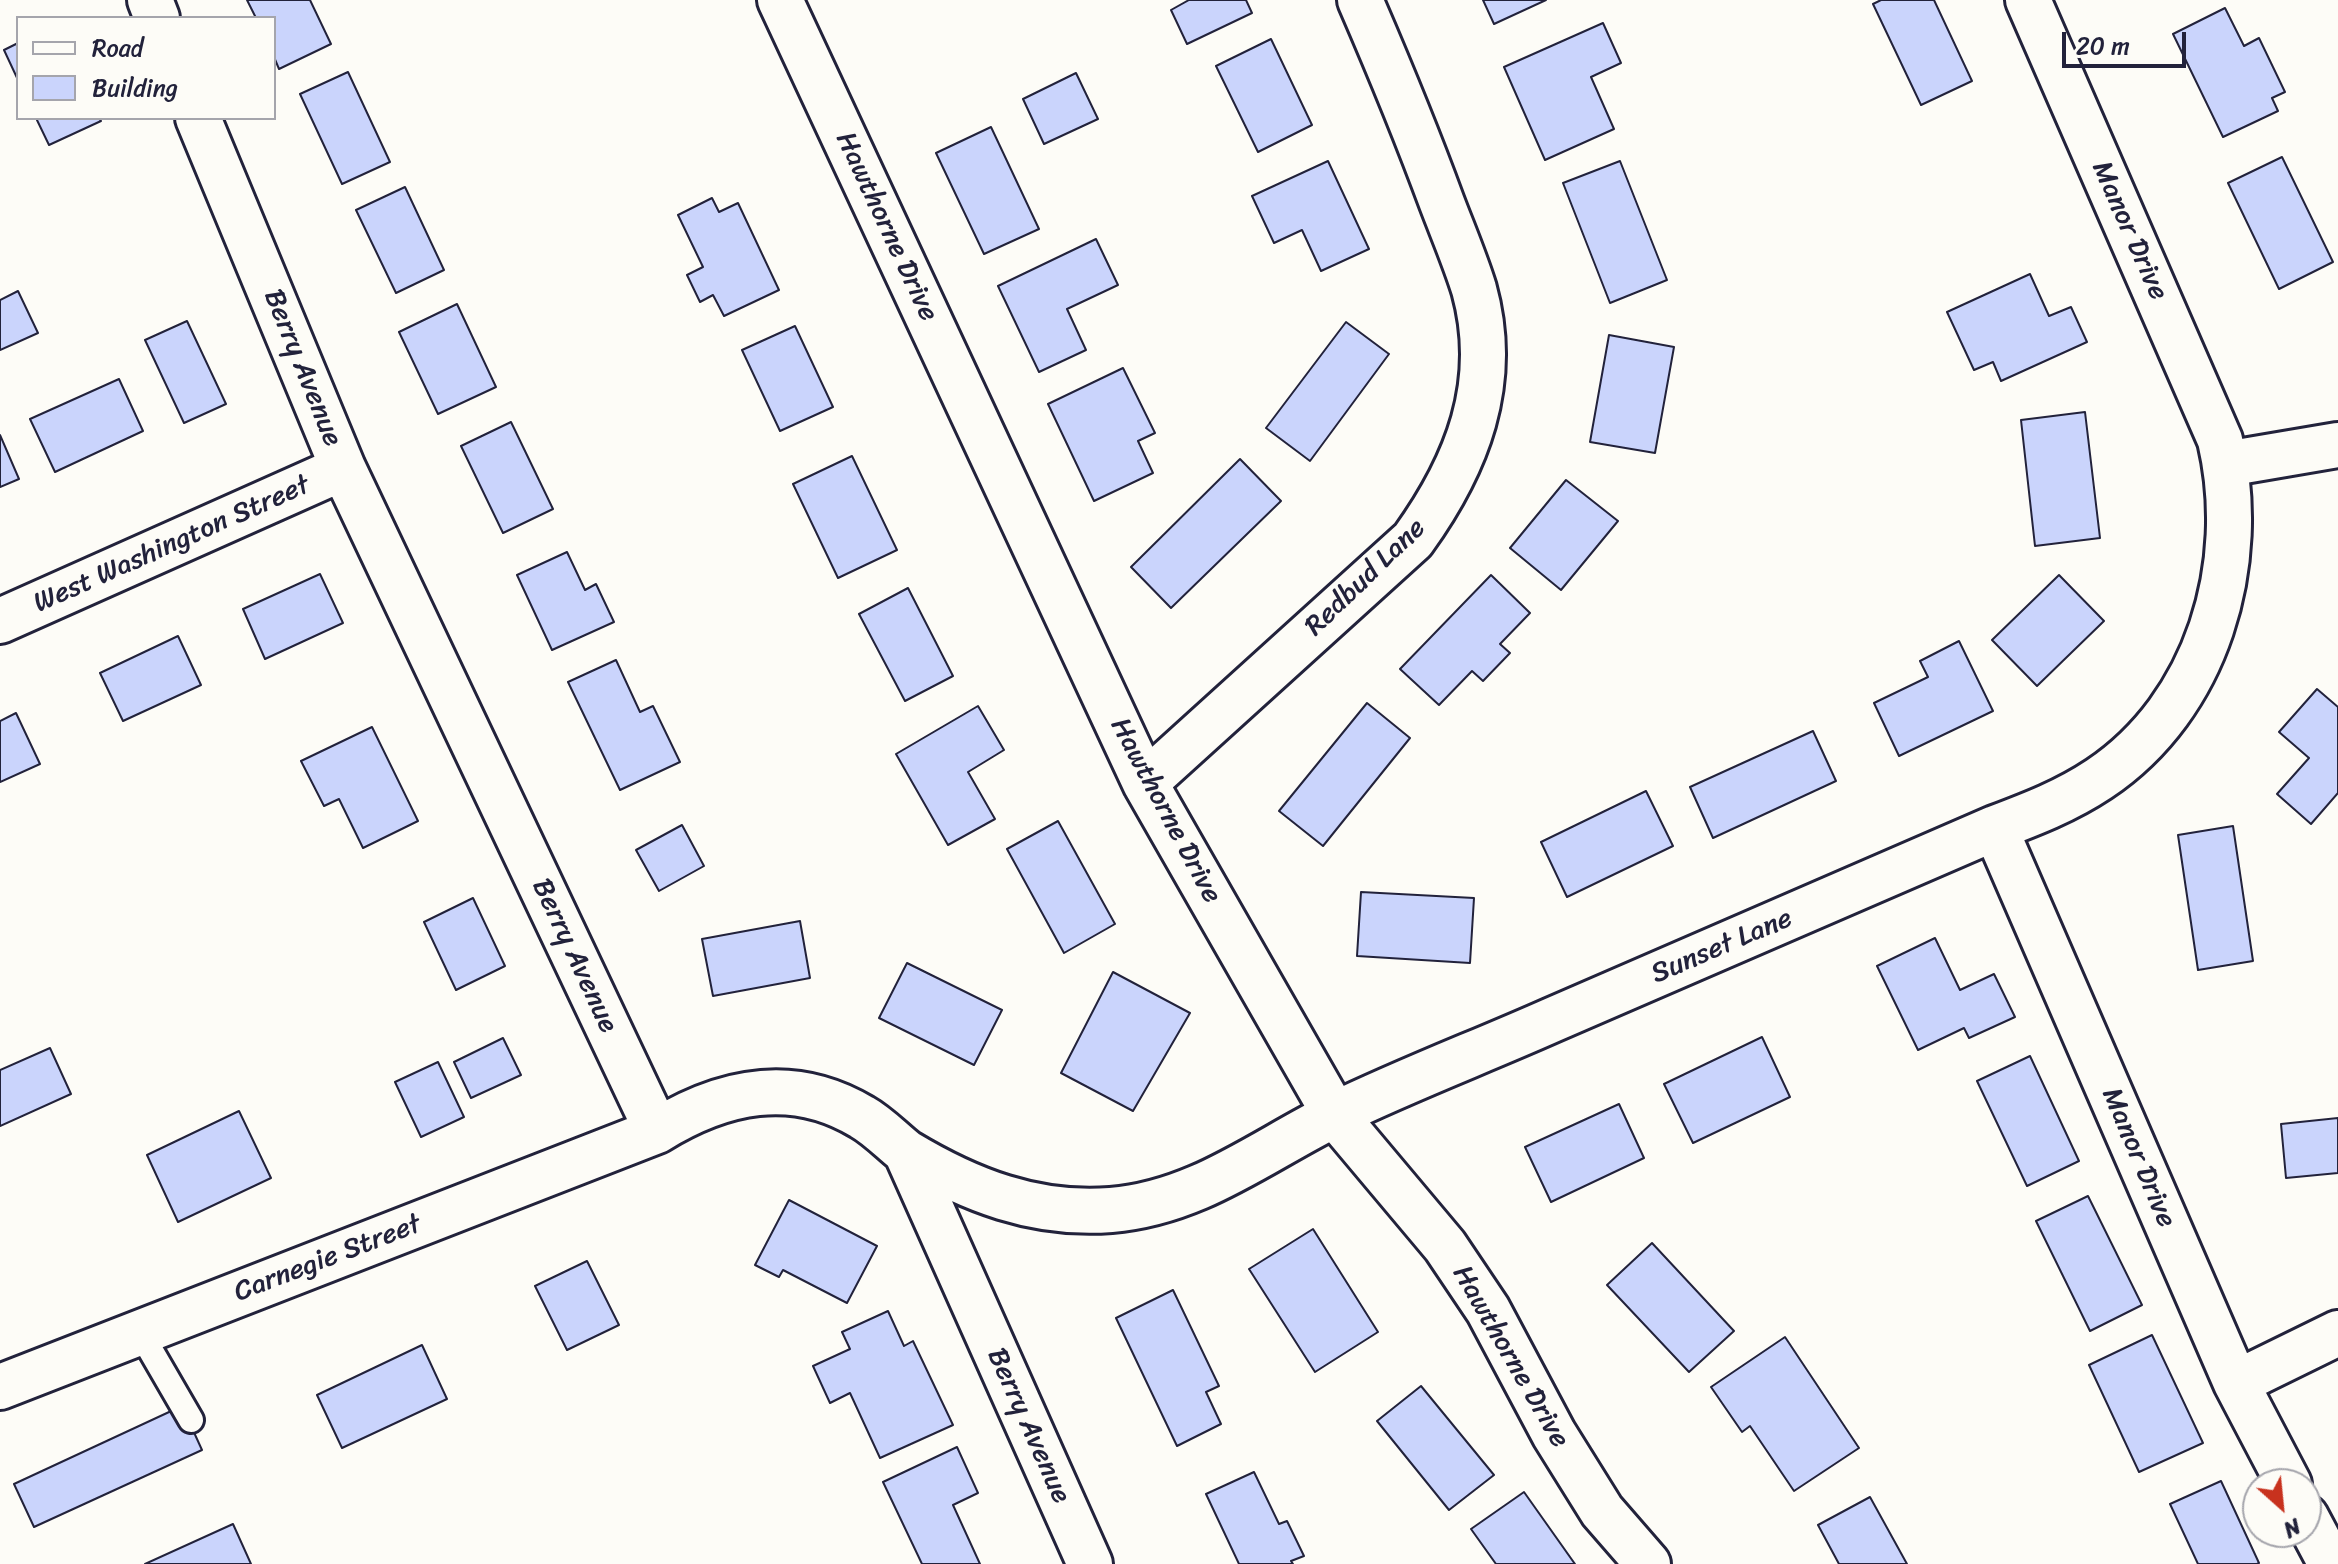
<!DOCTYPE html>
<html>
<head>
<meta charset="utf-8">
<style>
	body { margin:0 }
	#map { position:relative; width:2338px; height:1564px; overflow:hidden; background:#fdfcf7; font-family:Sriracha,sans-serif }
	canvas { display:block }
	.legend { position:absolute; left:16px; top:16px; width:260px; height:104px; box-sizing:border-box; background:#fdfcf7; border:2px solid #a5a5ac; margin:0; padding:10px 14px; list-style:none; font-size:24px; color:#22223b }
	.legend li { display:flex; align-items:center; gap:16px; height:40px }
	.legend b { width:40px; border:2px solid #a5a5ac }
	.north { position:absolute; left:2242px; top:1468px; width:80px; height:80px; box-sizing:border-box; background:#fdfcf7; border:2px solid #a5a5ac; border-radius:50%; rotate:153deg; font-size:22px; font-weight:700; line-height:32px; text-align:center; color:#22223b }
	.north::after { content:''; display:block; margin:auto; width:28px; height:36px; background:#c8321e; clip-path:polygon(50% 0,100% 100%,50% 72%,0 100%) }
	.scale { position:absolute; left:2062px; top:32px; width:124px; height:36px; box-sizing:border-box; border:4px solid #22223b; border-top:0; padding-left:10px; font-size:24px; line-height:28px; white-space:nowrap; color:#22223b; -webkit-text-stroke:6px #fdfcf7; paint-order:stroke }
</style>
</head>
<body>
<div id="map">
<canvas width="2338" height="1564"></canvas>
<ul class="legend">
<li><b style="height:10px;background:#fdfcf7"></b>Road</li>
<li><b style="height:22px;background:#cad4fc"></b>Building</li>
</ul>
<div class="north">N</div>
<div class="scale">20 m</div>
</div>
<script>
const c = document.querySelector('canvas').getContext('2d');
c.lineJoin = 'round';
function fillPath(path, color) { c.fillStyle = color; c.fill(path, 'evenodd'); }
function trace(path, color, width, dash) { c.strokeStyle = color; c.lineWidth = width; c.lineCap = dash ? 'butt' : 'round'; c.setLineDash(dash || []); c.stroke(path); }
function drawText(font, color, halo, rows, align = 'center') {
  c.font = font + ' Sriracha,sans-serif'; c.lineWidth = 6; c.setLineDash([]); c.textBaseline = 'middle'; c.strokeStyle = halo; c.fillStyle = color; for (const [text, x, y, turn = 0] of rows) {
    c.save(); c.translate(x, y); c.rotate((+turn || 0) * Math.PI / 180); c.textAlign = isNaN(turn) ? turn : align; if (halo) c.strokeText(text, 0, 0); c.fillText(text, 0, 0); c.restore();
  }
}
const building = new Path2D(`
	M247,0H310L331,44L279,69L274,57V18H256Z
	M1189,0H1246L1252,13L1187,44L1171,10Z
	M1483,0H1546L1494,24Z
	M1881,0H1934L1972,81L1921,105L1873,4Z
	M2225,8L2244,46L2259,38L2285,92L2272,98L2278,111L2223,137L2173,34Z
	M1603,23L1621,63L1591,77L1614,129L1545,160L1504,67Z
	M1271,39L1312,125L1258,152L1216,66Z
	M18,43V80L4,50Z
	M348,72L390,162L342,184L300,94Z
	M1076,73L1098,119L1044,144L1023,99Z
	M36,118H99L101,121L49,145Z
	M991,127L1039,229L984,254L936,153Z
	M2282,157L2333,262L2279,289L2228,183Z
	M1328,161L1369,249L1321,271L1302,230L1274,243L1252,196Z
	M1620,161L1667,280L1610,303L1563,183Z
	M405,187L444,270L396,293L356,210Z
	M712,198L719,212L738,203L779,290L724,316L713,295L700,302L687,275L703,267L678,215Z
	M1096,239L1118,285L1067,309L1086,350L1039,372L998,286Z
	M2030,274L2049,316L2071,307L2087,342L2001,381L1993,362L1974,370L1947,312Z
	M18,291L38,333L0,350V300Z
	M457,304L496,387L438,414L399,332Z
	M187,321L226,404L184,423L145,340Z
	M1346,322L1389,354L1310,461L1266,428Z
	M795,326L833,407L780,431L742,350Z
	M1609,335L1674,347L1655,453L1590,442Z
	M1123,368L1155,433L1138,441L1153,473L1094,501L1048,404Z
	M119,379L143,431L55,472L30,419Z
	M2085,412L2100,538L2035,546L2021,420Z
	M511,422L553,509L503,533L461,446Z
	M0,435L19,479L0,487Z
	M852,456L897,550L838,578L793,484Z
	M1240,459L1281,501L1171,608L1131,567Z
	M1566,480L1618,521L1561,590L1510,548Z
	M567,552L585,590L596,584L614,622L552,650L517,575Z
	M320,574L343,623L265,659L243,609Z
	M1491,575L1530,613L1500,644L1510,653L1483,681L1472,671L1439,705L1400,669Z
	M2059,575L2104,621L2037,686L1992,640Z
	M908,588L953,676L905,701L859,614Z
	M178,636L201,685L123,721L100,673Z
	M1959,641L1993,711L1899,756L1874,703L1928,677L1920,661Z
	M616,660L640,712L653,706L680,762L620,790L568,682Z
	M2317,689L2338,707V793L2311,824L2277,794L2309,758L2279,732Z
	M1367,703L1410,738L1323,846L1279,811Z
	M978,706L1004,750L968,772L995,819L948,845L896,754Z
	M16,713L40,764L0,782V721Z
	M372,727L418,821L363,848L339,799L324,806L301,761Z
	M1813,731L1836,781L1713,838L1690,787Z
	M1646,791L1673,846L1567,897L1541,842Z
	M1058,821L1115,924L1064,953L1007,849Z
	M682,825L704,866L659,891L636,850Z
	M2233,826L2253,961L2198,970L2178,835Z
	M1361,892L1474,898L1470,963L1357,956Z
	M473,898L505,966L456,990L424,922Z
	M800,921L810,978L713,996L702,939Z
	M1935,938L1960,990L1994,974L2015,1017L1969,1038L1964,1028L1918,1050L1877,966Z
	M907,963L1002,1010L974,1065L879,1018Z
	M1113,972L1190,1013L1133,1111L1061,1073Z
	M1762,1037L1790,1097L1693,1143L1664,1084Z
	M503,1038L521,1075L471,1098L454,1062Z
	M50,1048L71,1094L0,1126V1070Z
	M2030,1056L2079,1161L2027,1186L1977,1081Z
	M438,1062L464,1117L421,1137L395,1082Z
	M1619,1104L1644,1158L1551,1202L1525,1147Z
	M239,1111L271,1178L178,1222L147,1155Z
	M2338,1118V1173L2286,1178L2281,1124Z
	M2088,1196L2142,1305L2090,1331L2036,1221Z
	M789,1200L877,1246L847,1303L783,1270L779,1277L755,1265Z
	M1313,1229L1378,1332L1315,1372L1249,1269Z
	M1652,1243L1734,1331L1689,1372L1607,1285Z
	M587,1261L619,1325L567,1350L535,1286Z
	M1173,1290L1219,1386L1206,1392L1221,1424L1177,1446L1116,1318Z
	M888,1311L904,1346L913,1341L953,1425L880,1458L850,1393L830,1403L813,1366L850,1349L842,1332Z
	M2152,1335L2203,1443L2139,1472L2089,1365Z
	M1785,1337L1859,1448L1794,1491L1750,1426L1742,1432L1711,1387Z
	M422,1345L447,1399L342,1448L317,1395Z
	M1421,1386L1494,1475L1449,1510L1377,1421Z
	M182,1406L202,1450L34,1527L14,1484Z
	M957,1447L978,1493L953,1505L980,1564H922L883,1482Z
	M1254,1472L1279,1524L1287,1521L1304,1556L1291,1561L1293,1564H1239L1206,1494Z
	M2221,1481L2259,1563L2257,1564H2198L2170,1504Z
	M1524,1492L1575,1564H1496L1471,1529Z
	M1870,1497L1907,1564H1839L1818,1525Z
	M233,1524L251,1564H145Z`);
fillPath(building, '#cad4fc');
trace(building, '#22223b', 2);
const lane = new Path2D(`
	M140,1332L191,1420`);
const street = new Path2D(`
	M150,0L157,18
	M780,0L1145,783L1335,1115L1445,1246L1488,1310L1554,1434L1602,1511L1648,1564
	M198,118L343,468L657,1131
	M2226,464L2338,445
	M0,621L343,468
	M1145,783L1413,540C1467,465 1500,383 1474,289C1465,260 1453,232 1442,203C1417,135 1389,67 1360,0
	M1995,828L2236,1383L2289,1484
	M906,1152C969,1190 1035,1216 1111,1210C1198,1203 1261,1151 1336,1114C1406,1080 1480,1052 1552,1020C1699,956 1847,892 1995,828C2032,814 2066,801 2099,779C2208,706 2249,564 2220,440L2028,0
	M2236,1383L2338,1333
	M0,1387L657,1131C722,1091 792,1075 862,1117C878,1126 892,1141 906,1152L1090,1564
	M2306,1517L2331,1564`);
trace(lane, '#22223b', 30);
trace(street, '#22223b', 50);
trace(lane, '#fdfcf7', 24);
trace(street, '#fdfcf7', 44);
drawText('28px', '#22223b', '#fdfcf7', [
	["Hawthorne Drive",886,227,65],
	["Manor Drive",2129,231,66],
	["Berry Avenue",302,368,68],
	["West Washington Street",172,545,-24],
	["Redbud Lane",1366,578,-44],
	["Hawthorne Drive",1165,811,62],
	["Sunset Lane",1722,947,-23],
	["Berry Avenue",574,956,65],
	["Manor Drive",2138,1158,67],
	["Carnegie Street",328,1259,-21],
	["Hawthorne Drive",1510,1357,60],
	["Berry Avenue",1028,1426,66]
]);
</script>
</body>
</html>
